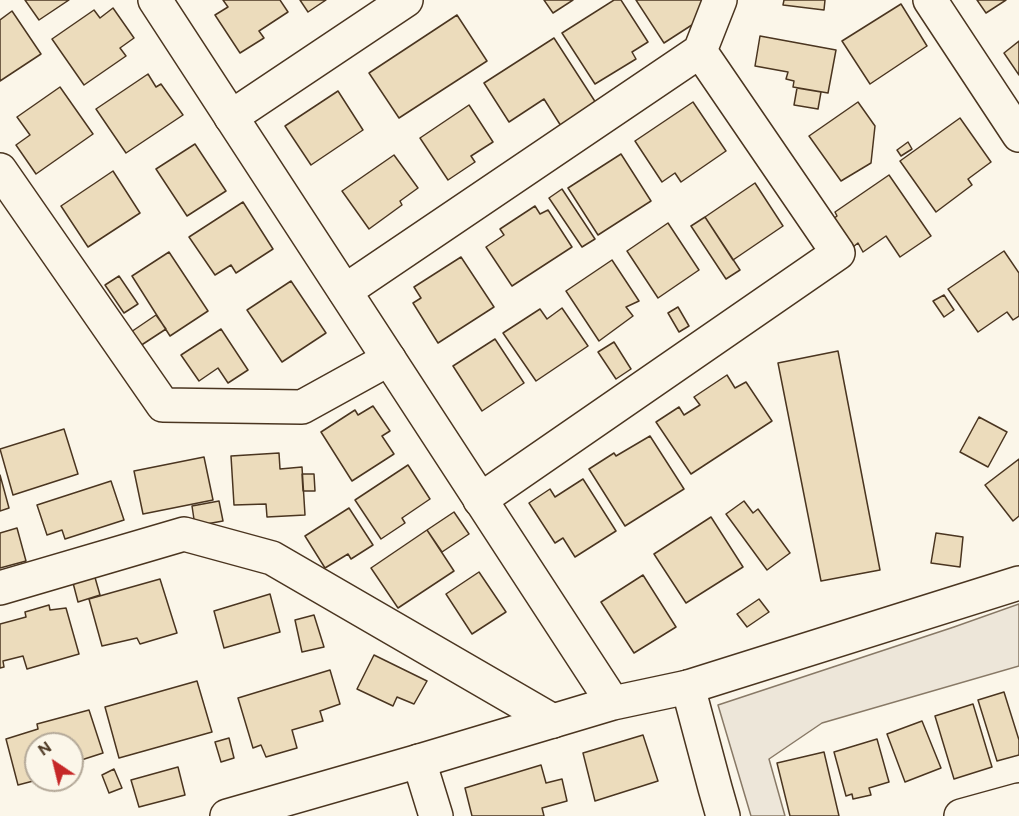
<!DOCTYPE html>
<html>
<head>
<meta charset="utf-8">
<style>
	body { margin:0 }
	#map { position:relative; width:1019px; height:816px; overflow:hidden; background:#fbf6e9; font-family:"DM Sans",sans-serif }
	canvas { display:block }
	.north { position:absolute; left:24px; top:732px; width:60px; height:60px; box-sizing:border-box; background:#fbf6e9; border:2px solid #b4a999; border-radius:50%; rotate:325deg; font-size:16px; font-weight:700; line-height:24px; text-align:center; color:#4a3520 }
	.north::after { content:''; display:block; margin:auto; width:21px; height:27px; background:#c62828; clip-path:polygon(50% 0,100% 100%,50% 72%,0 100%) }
</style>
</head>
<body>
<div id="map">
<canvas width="1019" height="816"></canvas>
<div class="north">N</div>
</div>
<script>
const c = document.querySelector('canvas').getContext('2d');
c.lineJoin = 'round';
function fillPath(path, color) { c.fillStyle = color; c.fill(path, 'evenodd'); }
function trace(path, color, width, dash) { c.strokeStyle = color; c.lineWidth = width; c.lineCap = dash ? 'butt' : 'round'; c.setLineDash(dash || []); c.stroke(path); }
const green = new Path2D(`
	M1019,604V666L822,723L769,759L785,816H751L718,705L954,627Z`);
fillPath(green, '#ede6d9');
trace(green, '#887966', 1.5);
const building = new Path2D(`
	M25,0H69L39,20Z
	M223,0H280L288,12L259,31L264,38L240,53L215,15L228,7Z
	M300,0H326L308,12Z
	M544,0H573L553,13Z
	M614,0H621L648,42L632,52L636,59L595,84L562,33Z
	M636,0H709L715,10L664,43Z
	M784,0H825L824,10L783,5Z
	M977,0H1006L986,13Z
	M901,4L927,46L870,84L842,41Z
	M113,8L134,38L120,48L126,56L84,85L52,39L94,10L100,18Z
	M12,11L41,54L0,81V20Z
	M457,15L487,61L399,118L369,73Z
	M760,36L836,50L828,93L793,87L794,81L786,79L788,72L755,66Z
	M554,38L596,103L561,126L544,99L509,122L484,83Z
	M1019,41V75L1004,53Z
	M148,74L156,87L161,84L183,115L126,153L96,109Z
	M60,87L93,134L36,174L16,145L30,135L17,117Z
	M797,88L821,92L818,109L794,105Z
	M338,91L363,130L311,165L285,126Z
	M693,102L726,151L681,182L675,173L662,182L635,141Z
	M858,102L875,126L871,163L841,181L809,136Z
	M469,105L493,142L471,156L475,162L448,180L420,138Z
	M960,118L991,162L968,179L972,185L936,212L900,161Z
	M908,142L912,149L901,156L897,150Z
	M195,144L226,191L187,216L156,169Z
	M621,154L651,201L598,235L568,188Z
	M394,155L418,188L400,201L402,205L369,229L342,191Z
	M113,171L140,213L88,247L61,206Z
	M889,175L931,236L900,257L886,236L863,252L858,243L853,247L833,219L837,216L835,212Z
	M755,183L783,226L733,260L705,217Z
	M562,189L595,239L582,247L549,198Z
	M243,202L273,249L236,273L231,265L215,275L189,237Z
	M535,206L540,214L548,210L572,247L512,286L486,247L504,235L500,229Z
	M705,217L740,270L726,279L691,226Z
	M668,223L699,270L658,298L627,251Z
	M1004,251L1019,273V316L1013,320L1007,312L978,332L948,289Z
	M169,252L208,311L170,336L132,276Z
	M461,257L494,307L438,343L413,303L421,298L414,287Z
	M612,260L639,301L626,307L633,316L599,341L566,291Z
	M119,276L138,304L124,313L105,285Z
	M291,281L326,333L282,362L247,310Z
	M944,295L954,310L944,317L933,301Z
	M678,307L689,326L679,332L668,313Z
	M562,308L588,346L536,381L503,333L540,309L547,319Z
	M156,315L166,329L140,346L131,332Z
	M221,329L248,370L228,383L218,368L199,381L181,355Z
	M495,339L524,383L482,411L453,366Z
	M614,342L631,369L616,379L598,352Z
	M838,351L880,570L821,581L778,363Z
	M727,375L735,388L746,382L772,421L691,474L656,422L679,407L684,415L700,405L694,397Z
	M373,406L390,431L382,436L394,454L352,481L321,432L355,410L358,415Z
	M979,417L1007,432L988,467L960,452Z
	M64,429L78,474L13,495L0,449Z
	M650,436L684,489L625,526L589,469L614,453L616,456Z
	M279,453L280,469L302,467L305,515L267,517L266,504L234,505L231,456Z
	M204,457L213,500L143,514L134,471Z
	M1019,459V516L1013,521L985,485Z
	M408,465L430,499L402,518L405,523L381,539L355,500Z
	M302,474H314L315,491H303Z
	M0,475L9,508L0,511Z
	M583,479L616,531L575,557L563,538L555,543L529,503L550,489L555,497Z
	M111,481L124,520L65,539L62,530L47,535L37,505Z
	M219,501L223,521L195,526L192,506Z
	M744,501L753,513L758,509L790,553L767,570L726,514Z
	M349,508L373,545L351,559L348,554L325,568L305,536Z
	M454,512L469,534L442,552L427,530Z
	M711,517L743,567L686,603L654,554Z
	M17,528L26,561L0,568V533Z
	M427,530L454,571L398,608L371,568Z
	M936,533L963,537L960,567L931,563Z
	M479,572L506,612L472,634L446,594Z
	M94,574L100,595L78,602L72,579Z
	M643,575L676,627L634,653L601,602Z
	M160,579L177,633L140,644L137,638L102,646L89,599Z
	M270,594L280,632L224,648L214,611Z
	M759,599L769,612L747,627L737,614Z
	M49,605L50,610L66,608L79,654L27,669L23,656L3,661L4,667L0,668V624L26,617L25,612Z
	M314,615L324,647L302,652L295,620Z
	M374,655L427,681L414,704L397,697L393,706L357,689Z
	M330,670L340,704L320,711L323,721L292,730L297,748L266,757L261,745L253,748L238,698Z
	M197,681L212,732L119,758L105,707Z
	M1004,692L1019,740V755L997,761L978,700Z
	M973,704L992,767L954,779L935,716Z
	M89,710L103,753L72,763V744H36L37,780L18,785L6,739L38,729L37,724Z
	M922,721L941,768L905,782L887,734Z
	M643,735L658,781L595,801L583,753Z
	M229,738L234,758L221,762L215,742Z
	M877,739L889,782L869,788L871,795L853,799L852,794L846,796L834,752Z
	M824,752L839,816H790L777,763Z
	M541,765L546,783L562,779L567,801L542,808L544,816H472L465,788Z
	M178,767L185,795L139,807L131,780Z
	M114,769L122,788L109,793L102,775Z`);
fillPath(building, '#ecdcbc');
trace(building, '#4a3520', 1.5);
const minor = new Path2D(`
	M930,0L1019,135
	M231,117L406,0
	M0,170L163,405L302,407L389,359
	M345,291L700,51L720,0
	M480,500L838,253L700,51
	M0,588L184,534L272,558L553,721
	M688,687L715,788L723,816
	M419,761L436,816
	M961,816L1019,800`);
const tertiary = new Path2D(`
	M155,0L613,703
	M227,816L419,761L613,703L688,687L1019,583`);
trace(minor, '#4a3520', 36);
trace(tertiary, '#4a3520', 36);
trace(minor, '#fbf6e9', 33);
trace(tertiary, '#fbf6e9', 33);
</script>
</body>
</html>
